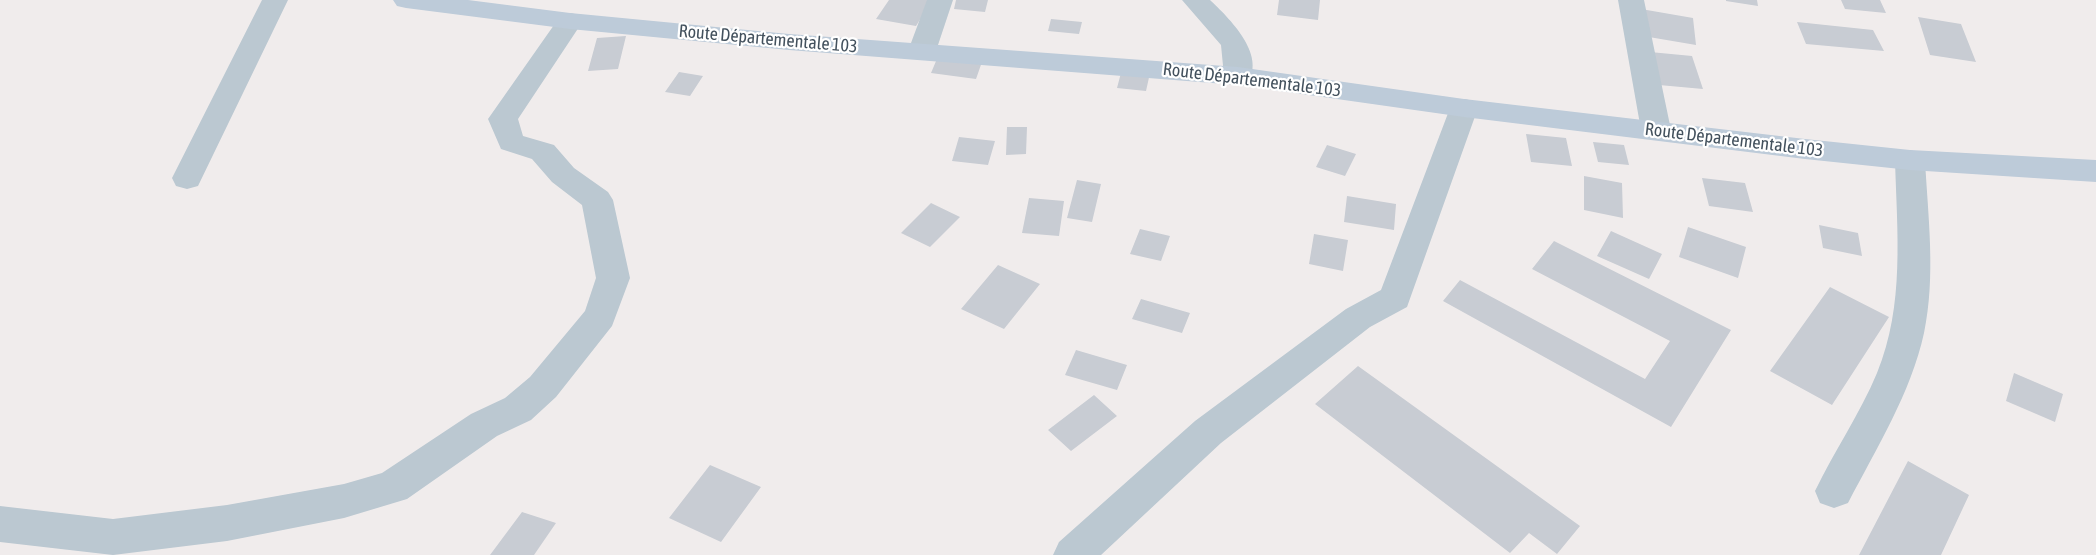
<!DOCTYPE html>
<html>
<head>
<meta charset="utf-8">
<style>
	body { margin:0 }
	canvas { display:block; background:#f0ecec }
</style>
</head>
<body>
<canvas width="2096" height="555"></canvas>
<script>
const c = document.querySelector('canvas').getContext('2d');
c.lineJoin = 'round';
function fillPath(path, color) { c.fillStyle = color; c.fill(path, 'evenodd'); }
function drawText(font, color, halo, rows, align = 'center') {
  c.font = font + ' "Asap Condensed",sans-serif'; c.lineWidth = 4.5; c.setLineDash([]); c.textBaseline = 'middle'; c.strokeStyle = halo; c.fillStyle = color; for (const [text, x, y, turn = 0] of rows) {
    c.save(); c.translate(x, y); c.rotate((+turn || 0) * Math.PI / 180); c.textAlign = isNaN(turn) ? turn : align; if (halo) c.strokeText(text, 0, 0); c.fillText(text, 0, 0); c.restore();
  }
}
fillPath(new Path2D(`
	M889,0H932L916,26L876,19Z
	M956,0H988L985,12L954,9Z
	M1279,0H1320L1318,20L1277,15Z
	M1726,0H1757L1758,6L1726,1Z
	M1841,0H1880L1886,13L1845,9Z
	M1641,9L1693,18L1696,45L1643,36Z
	M1918,17L1961,24L1976,62L1930,55Z
	M1051,19L1082,22L1079,34L1048,31Z
	M1797,22L1873,30L1884,51L1806,44Z
	M626,36L618,69L588,71L597,38Z
	M1650,52L1692,56L1703,89L1659,85Z
	M939,54L983,59L976,79L931,73Z
	M1122,69L1150,73L1146,91L1117,88Z
	M679,72L703,76L690,96L665,92Z
	M1007,127H1027L1026,154L1006,155Z
	M1526,134L1566,138L1572,166L1531,162Z
	M959,137L995,141L988,165L952,161Z
	M1593,142L1624,145L1629,165L1598,162Z
	M1327,145L1356,154L1345,176L1316,167Z
	M1584,176L1622,183L1623,218L1584,210Z
	M1702,178L1745,183L1753,212L1709,206Z
	M1077,180L1101,184L1092,222L1067,218Z
	M1347,196L1396,204L1394,230L1344,222Z
	M1029,198L1064,201L1059,236L1022,233Z
	M931,203L960,217L930,247L901,233Z
	M1819,225L1858,233L1862,256L1823,248Z
	M1688,227L1746,247L1738,278L1679,257Z
	M1140,229L1170,236L1161,261L1130,254Z
	M1611,231L1662,254L1649,279L1597,256Z
	M1314,234L1348,240L1343,271L1309,264Z
	M1554,241L1731,330L1671,427L1443,301L1460,280L1645,379L1670,341L1532,269Z
	M998,265L1040,284L1004,329L961,309Z
	M1830,287L1889,317L1832,405L1770,371Z
	M1141,299L1190,313L1182,333L1132,319Z
	M1076,350L1127,365L1117,390L1065,375Z
	M1358,366L1580,526L1557,554L1529,533L1510,553L1315,404Z
	M2014,373L2063,394L2055,422L2006,401Z
	M1094,395L1117,416L1071,451L1048,430Z
	M1908,461L1969,495L1941,555H1859Z
	M710,465L761,487L721,542L669,518Z
	M522,512L556,523L534,555H490Z`), '#c8ccd3');
fillPath(new Path2D(`
	M262,0H288L198,186L187,189L176,186L172,178Z
	M927,0H953L936,51L932,57L922,60L912,57L908,51Z
	M1182,0H1210C1229,18 1266,54 1248,82L1238,85L1228,82L1224,76L1221,45Z
	M1618,0H1644L1671,130L1666,137L1656,140L1646,137L1641,130Z
	M570,13L579,15L583,21L518,119L523,136L554,145L574,168L608,192L613,200L630,278L612,326L556,397L531,420L497,436L407,499L344,518L227,541L113,555L0,542V506L113,519L227,505L344,484L382,473L471,414L505,398L530,377L585,311L596,278L582,205L552,182L532,159L501,149L488,119L561,15Z
	M1464,99L1474,101L1478,108L1407,307L1370,327L1221,443L1101,555H1053L1059,542L1195,421L1346,309L1381,290L1450,108L1454,101Z
	M1910,150L1921,153L1925,160C1928,217 1936,276 1924,333C1911,393 1876,449 1848,503L1834,508L1820,503L1815,491C1834,451 1860,414 1877,373C1905,305 1897,232 1895,160L1899,153Z`), '#bbc8d1');
fillPath(new Path2D(`
	M393,0H468L570,13L789,34L1238,67L1464,99L1805,139L1910,150L2096,160V182L1910,170L1805,159L1464,117L1238,85L789,50L570,29L406,8L397,6Z`), '#bdcbd9');
drawText('18px', '#43515d', '#fff', [
	["Route Départementale 103",768,39,5],
	["Route Départementale 103",1252,80,7],
	["Route Départementale 103",1734,140,7]
]);
</script>
</body>
</html>
